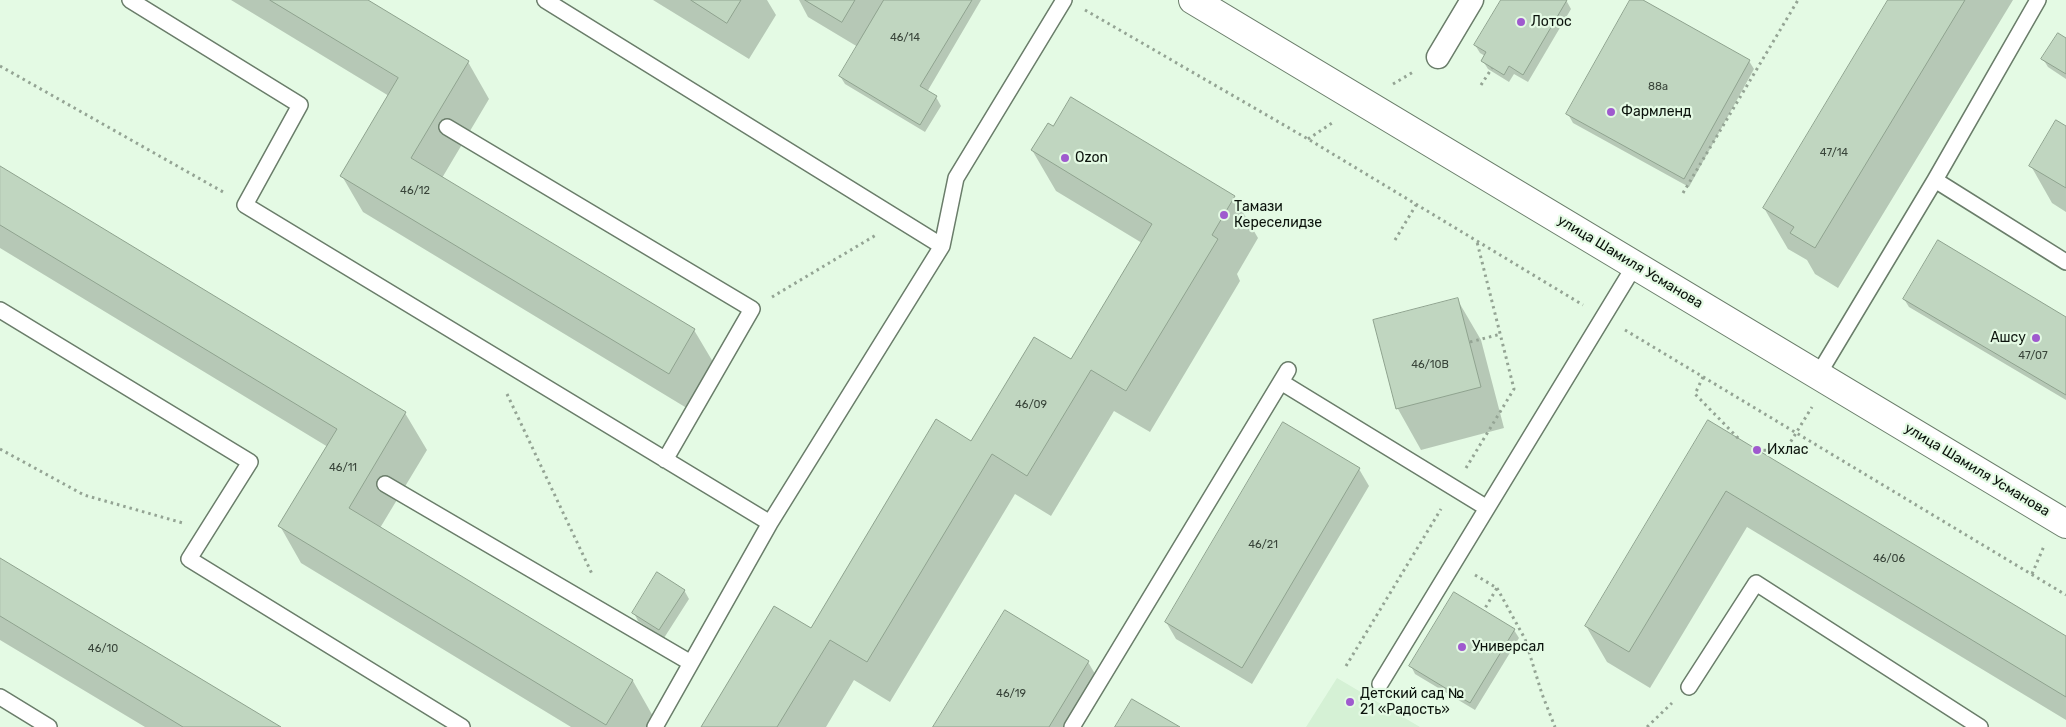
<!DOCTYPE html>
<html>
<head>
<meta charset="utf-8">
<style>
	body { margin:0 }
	canvas { display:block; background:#e4fae4 }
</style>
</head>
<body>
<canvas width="2066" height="727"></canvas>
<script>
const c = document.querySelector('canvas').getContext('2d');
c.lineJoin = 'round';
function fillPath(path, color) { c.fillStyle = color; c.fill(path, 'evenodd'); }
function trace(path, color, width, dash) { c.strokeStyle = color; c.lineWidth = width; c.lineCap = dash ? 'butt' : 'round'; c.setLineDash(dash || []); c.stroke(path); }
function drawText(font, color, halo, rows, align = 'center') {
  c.font = font + ' Rubik,sans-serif'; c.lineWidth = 4.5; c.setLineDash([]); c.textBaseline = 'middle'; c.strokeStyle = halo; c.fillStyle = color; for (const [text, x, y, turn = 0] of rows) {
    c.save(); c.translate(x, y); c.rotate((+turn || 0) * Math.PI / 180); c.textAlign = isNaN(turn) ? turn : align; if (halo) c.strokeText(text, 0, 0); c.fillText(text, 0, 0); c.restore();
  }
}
fillPath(new Path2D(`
	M1337,678L1420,727H1306Z`), '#d5f1d5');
fillPath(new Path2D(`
	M231,0H365L468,62L489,99L442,178L694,330L716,367L690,410L363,212L342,176L389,96Z
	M653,0H767L776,15L749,59Z
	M799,0H981L927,92L936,97L941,106L925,132L845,84L840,76L858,47L808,17Z
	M1502,0H1566L1571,9L1528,82L1514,74L1509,82L1488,69L1483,61L1485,56L1480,53L1475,45Z
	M1631,0H1641L1749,61L1754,69L1689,187L1573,123L1568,114Z
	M1890,0H2013L1838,288L1815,274L1807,260L1788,249L1764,208Z
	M2066,40V79L2048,67L2043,59Z
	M1071,98L1234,197L1258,238L1237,274L1240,281L1150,432L1114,411L1051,516L1015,494L890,702L854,680L826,727H703L811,630L972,443L1071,361L1142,243L1056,191L1032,150L1054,128Z
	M2066,128V212L2052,203L2031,166Z
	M0,168L405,413L427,450L380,528L633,681L654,718L648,727H571L301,563L280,526L328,447L0,248Z
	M1457,299L1481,340L1504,428L1421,450L1398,409L1375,321Z
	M1904,299L2066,318V400L1909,307Z
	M1709,422L2066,638V720L1747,527L1650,688L1607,662L1586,626Z
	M1283,424L1359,469L1369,486L1252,684L1176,639L1166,622Z
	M0,559L278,727H145L0,640Z
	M684,590L689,599L664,638L638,621L634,613Z
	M1514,630L1519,638L1475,710L1415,674L1411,666Z
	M1088,662L1098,679L1069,727H935Z`), '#0003');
const building = new Path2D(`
	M270,0H368L469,61L411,158L695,329L669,374L340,176L398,78Z
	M691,0H741L727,23Z
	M805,0H855L842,22Z
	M884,0H972L920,86L937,96L920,125L839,76Z
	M1501,0H1567L1523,75L1509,66L1504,75L1481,61L1486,52L1474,45Z
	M1630,0H1643L1750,60L1684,179L1566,114Z
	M1888,0H1965L1815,248L1790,233L1794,227L1763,208Z
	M2058,33L2066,38V74L2041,59Z
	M1071,97L1235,196L1212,235L1218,239L1126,391L1091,370L1027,476L992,454L867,662L830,640L777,727H701L774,606L811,628L936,419L971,441L1034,337L1071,359L1152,224L1031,150L1048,123L1053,126Z
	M2056,120L2066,126V188L2029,166Z
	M0,166L406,412L349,508L633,680L606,725L278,526L337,429L0,225Z
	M1938,240L2066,317V395L1903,299Z
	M1458,298L1481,387L1396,409L1373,320Z
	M1708,420L2066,636V697L1726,491L1629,652L1585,626Z
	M1283,422L1360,468L1242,668L1165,622Z
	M0,558L281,727H183L0,616Z
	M657,572L685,590L659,630L632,613Z
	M1454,592L1515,629L1470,703L1409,666Z
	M1005,610L1089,661L1049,727H933Z
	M1132,699L1180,727H1115Z`);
fillPath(building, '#c0d6c0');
trace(building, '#8fa38f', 1);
const service = new Path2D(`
	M130,0L300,105L245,205L770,523
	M545,0L942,246
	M447,127L752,309L665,460
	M1935,180L2066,262
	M0,310L250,462L189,559L462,727
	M1818,375L1935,180L2038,0
	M1281,382L1487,508
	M385,484L691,663
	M1380,684L1635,265
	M1689,687L1756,583L1980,727
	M0,697L49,727
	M655,727L770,523L942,246L956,178L1064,0
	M1072,727L1288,370`);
const pedestrian = new Path2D(`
	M1438,57L1472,0`);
const minor = new Path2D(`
	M1193,0L2066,524`);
trace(service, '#6a7d6a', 18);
trace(pedestrian, '#6a7d6a', 25);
trace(minor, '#6a7d6a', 30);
trace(new Path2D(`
	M1085,10L1308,139L1583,305
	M0,66L225,193
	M1393,84L1415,71
	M1481,85L1492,68
	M1308,139L1335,121
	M1683,193L1798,0
	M1395,240L1416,205
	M772,297L876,235
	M1625,330L2066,595
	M1470,342L1501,334
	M1703,377L1695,394L1739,439
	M507,394L593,576
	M0,449L84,495L183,523
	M1757,450L1785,451L1812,407
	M1466,468L1514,389L1477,242
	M2032,574L2044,546
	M1475,575L1497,588L1484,610
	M1497,588L1525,639L1542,694L1555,727
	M1346,666L1441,509
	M1647,727L1672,703`), '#94a494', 3, [2.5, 4]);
trace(service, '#fff', 15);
trace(pedestrian, '#fff', 22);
trace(minor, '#fff', 28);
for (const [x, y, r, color] of [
	[1521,22,5,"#9f5ace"],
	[1611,112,5,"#9f5ace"],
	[1065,158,5,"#9f5ace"],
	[1224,215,5,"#9f5ace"],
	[2036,338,5,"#9f5ace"],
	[1757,450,5,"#9f5ace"],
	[1462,647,5,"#9f5ace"],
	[1350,702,5,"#9f5ace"]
]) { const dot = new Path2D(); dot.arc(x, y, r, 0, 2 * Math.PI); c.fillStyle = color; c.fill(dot); trace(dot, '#e4fae4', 2); }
drawText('11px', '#384439', null, [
	["46/14",905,38],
	["88а",1658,87],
	["47/14",1834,153],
	["46/12",415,191],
	["47/07",2033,356],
	["46/10В",1430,365],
	["46/09",1031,405],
	["46/11",343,468],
	["46/21",1263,545],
	["46/06",1889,559],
	["46/10",103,649],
	["46/19",1011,694]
]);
drawText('14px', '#0b130c', '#e4fae4', [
	["Лотос",1531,22],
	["Фармленд",1621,112],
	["Ozon",1075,158],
	["Тамази",1234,207],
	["Кереселидзе",1234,223],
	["Ашсу",2026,338,"right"],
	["Ихлас",1767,450],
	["Универсал",1472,647],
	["Детский сад №",1360,694],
	["21 «Радость»",1360,710]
], 'left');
drawText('14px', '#0b130c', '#e4fae4', [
	["улица Шамиля Усманова",1630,262,31],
	["улица Шамиля Усманова",1977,470,31]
]);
</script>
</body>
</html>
